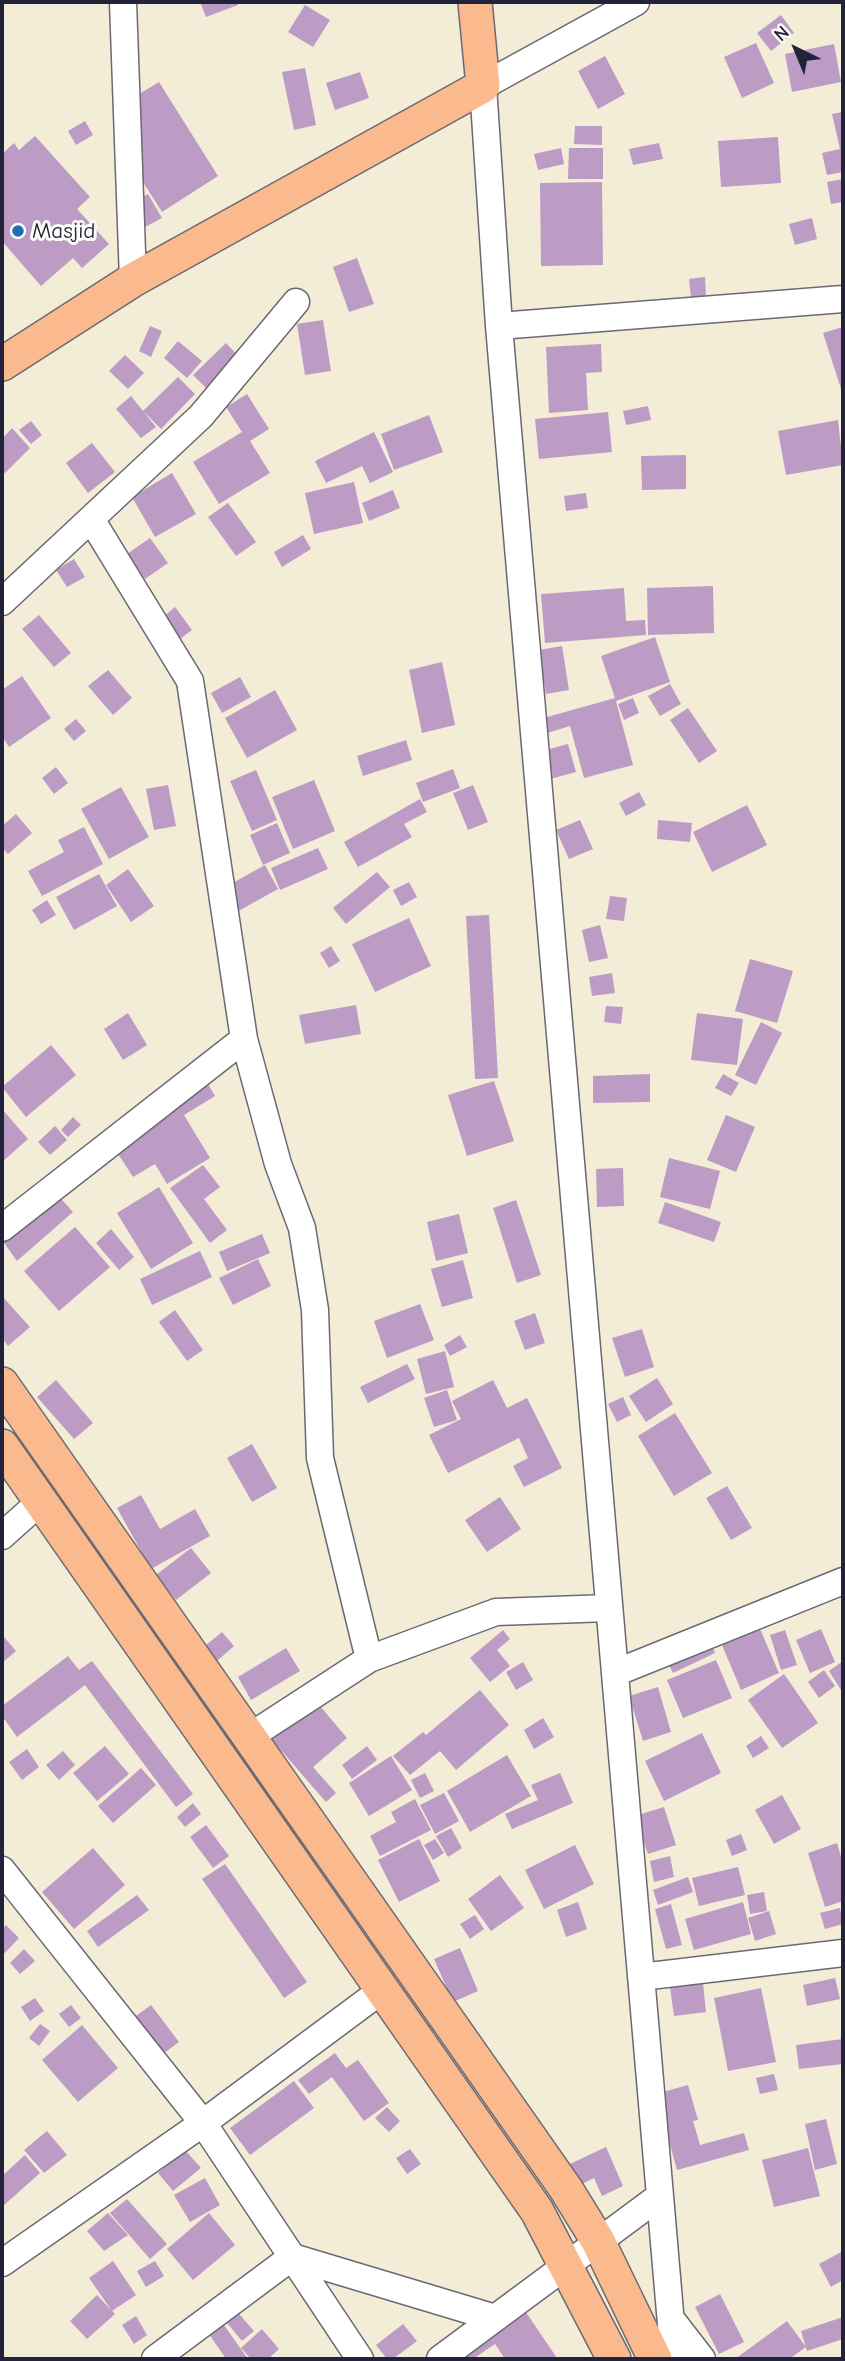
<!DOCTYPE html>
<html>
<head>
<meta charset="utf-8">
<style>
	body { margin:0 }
	#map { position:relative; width:845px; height:2361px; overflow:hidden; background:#f3edd8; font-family:"Comic Neue",sans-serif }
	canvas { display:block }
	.frame { position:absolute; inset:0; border:4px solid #22223b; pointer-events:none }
	.north { position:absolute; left:761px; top:14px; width:70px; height:70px; -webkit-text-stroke:5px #fdfcf7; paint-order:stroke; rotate:317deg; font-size:19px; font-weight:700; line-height:28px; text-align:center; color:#22223b }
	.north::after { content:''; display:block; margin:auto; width:24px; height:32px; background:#22223b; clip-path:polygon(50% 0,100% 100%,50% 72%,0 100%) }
</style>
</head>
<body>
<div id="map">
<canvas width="845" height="2361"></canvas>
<div class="frame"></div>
<div class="north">N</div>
</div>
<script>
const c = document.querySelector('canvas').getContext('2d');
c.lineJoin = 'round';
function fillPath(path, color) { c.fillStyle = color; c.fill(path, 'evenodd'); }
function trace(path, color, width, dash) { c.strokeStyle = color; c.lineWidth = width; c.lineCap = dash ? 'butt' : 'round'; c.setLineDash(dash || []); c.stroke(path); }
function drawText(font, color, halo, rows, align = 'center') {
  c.font = font + ' "Comic Neue",sans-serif'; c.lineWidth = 6; c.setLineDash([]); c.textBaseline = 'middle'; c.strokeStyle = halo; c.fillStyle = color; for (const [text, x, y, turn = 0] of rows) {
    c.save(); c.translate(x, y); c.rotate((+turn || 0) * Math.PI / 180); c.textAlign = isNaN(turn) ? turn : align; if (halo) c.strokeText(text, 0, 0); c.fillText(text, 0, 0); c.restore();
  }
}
fillPath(new Path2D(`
	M200,2H237L238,5L206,17Z
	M305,5L330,20L313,47L288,32Z
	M781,15L794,33L771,51L757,33Z
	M756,43L774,83L742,98L724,57Z
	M834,44L841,82L792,92L785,54Z
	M605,56L625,94L598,109L578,71Z
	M305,68L316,125L294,130L282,72Z
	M360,72L369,98L335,110L326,83Z
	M159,82L218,176L162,212L129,160L140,153L113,110Z
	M843,112V172L827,175L822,153L840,149L832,114Z
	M85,121L93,135L76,145L68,131Z
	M575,126H602V145L574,144Z
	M35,136L90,197L77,209L109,244L82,268L73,258L41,286L2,241V154L14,143L19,150Z
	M778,137L781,183L721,187L718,141Z
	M659,143L663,159L633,165L629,149Z
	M561,148L564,164L538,170L534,154Z
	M569,148H603V179H568Z
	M843,179V202L831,204L827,182Z
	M602,182L603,265L541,266L540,183Z
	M148,194L162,218L134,233L121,208Z
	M812,218L817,239L795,245L789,224Z
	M357,258L374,304L349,312L333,267Z
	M705,277L706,297L691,298L689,279Z
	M323,320L331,371L305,375L297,324Z
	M150,326L162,331L151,357L139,351Z
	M843,327V395L823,333Z
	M178,341L202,361L187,378L164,358Z
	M226,343L245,363L213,395L193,375Z
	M601,344L602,372L586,373L588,410L549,413L546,347Z
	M125,355L144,373L128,389L109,371Z
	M178,377L195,394L161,429L143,411Z
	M247,394L269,429L250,441L270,473L219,504L193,462L242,432L226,407Z
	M131,396L156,427L141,438L116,409Z
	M648,406L651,420L626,425L623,411Z
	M608,412L612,452L539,459L535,419Z
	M429,415L443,452L394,470L381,434Z
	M838,420L843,465L786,475L778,431Z
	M31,421L42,435L31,444L19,430Z
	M12,428L30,448L2,476V439Z
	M374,432L393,472L370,483L362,466L326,483L315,461Z
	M92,443L115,472L88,493L66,463Z
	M686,455V489L642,490L641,456Z
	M172,473L196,514L155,537L132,497Z
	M354,482L363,523L314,534L305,493Z
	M393,490L400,508L369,521L362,503Z
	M586,493L588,508L566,511L564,496Z
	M228,503L256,542L236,556L208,517Z
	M303,535L311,549L282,567L274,552Z
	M150,538L168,563L145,579L127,554Z
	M74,559L85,577L67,587L56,570Z
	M713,586L714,633L648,635L647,588Z
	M624,588L626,621L645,620L646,635L545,643L541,594Z
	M175,607L192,630L180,639L163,617Z
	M39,615L71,653L54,667L22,629Z
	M655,637L670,682L616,701L633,765L584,778L570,726L544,734L540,719L615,698L601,656Z
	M562,646L569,690L546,694L539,650Z
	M442,662L455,725L422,733L409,670Z
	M108,670L132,698L113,715L88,686Z
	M22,676L51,718L9,747L2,736V690Z
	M240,677L251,697L222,713L211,693Z
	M670,684L681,704L660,716L648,696Z
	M275,690L297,730L247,758L225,718Z
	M633,698L639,713L624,720L618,704Z
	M688,708L717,751L699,763L670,720Z
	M76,719L86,731L74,741L64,729Z
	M406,740L412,760L363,776L357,756Z
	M568,744L576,772L550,779L542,751Z
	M56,767L68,783L54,794L42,778Z
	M453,769L460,788L423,802L416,783Z
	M256,770L277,820L252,831L230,781Z
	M314,780L335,831L293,849L272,797Z
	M168,785L176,826L154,830L146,789Z
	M473,785L488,822L468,830L453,793Z
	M121,787L149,837L109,859L81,809Z
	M639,792L646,805L626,816L619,803Z
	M420,799L427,812L404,824L412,837L358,867L344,842Z
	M747,805L767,845L712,872L693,832Z
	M16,814L32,833L8,854L2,847V826Z
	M580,820L593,849L569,859L556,830Z
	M658,820L692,823L690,842L657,839Z
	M277,823L290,853L263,865L250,835Z
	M84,827L103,864L42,896L28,871L64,852L58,840Z
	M318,848L328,869L280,890L271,868Z
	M265,865L278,889L233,914L220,890Z
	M128,869L154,906L131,922L106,885Z
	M377,872L390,887L346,924L333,908Z
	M99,874L117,906L74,930L56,897Z
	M409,882L417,897L401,906L393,890Z
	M610,896L627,898L624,921L606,919Z
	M47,900L56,915L41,924L32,910Z
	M489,915L498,1078L475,1079L466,916Z
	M409,918L431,966L375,992L352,944Z
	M600,925L608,958L589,962L582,930Z
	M331,946L340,961L329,968L320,953Z
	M750,959L793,971L777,1023L735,1011Z
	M612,973L615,993L592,996L589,977Z
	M356,1005L361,1034L305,1044L299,1015Z
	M606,1006L623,1007L621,1024L604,1022Z
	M128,1013L147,1045L123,1060L104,1029Z
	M697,1013L743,1019L737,1065L691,1060Z
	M761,1022L782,1033L756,1085L735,1075Z
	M51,1045L76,1075L26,1117L2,1087Z
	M650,1074V1102L593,1103V1076Z
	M723,1074L739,1083L731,1096L715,1088Z
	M494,1081L514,1141L467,1156L448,1095Z
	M208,1084L215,1096L184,1115L210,1158L167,1184L155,1164L133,1177L111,1143Z
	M2,1109L28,1139L2,1162Z
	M726,1115L755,1127L736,1172L707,1160Z
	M73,1117L81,1125L68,1137L61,1130Z
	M55,1126L67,1140L50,1155L38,1142Z
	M669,1158L720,1171L710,1209L660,1197Z
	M203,1165L220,1187L204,1199L227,1230L210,1243L170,1188Z
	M623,1168L624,1206L597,1207L596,1169Z
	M159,1187L193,1243L151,1269L117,1213Z
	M56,1193L73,1212L17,1261L2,1240Z
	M516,1200L541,1275L517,1283L493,1208Z
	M665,1202L721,1222L714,1242L658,1223Z
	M459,1214L468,1253L436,1261L427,1222Z
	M75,1227L110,1267L59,1311L24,1271Z
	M111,1229L134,1257L119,1270L96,1243Z
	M262,1234L270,1253L227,1271L219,1252Z
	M200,1251L212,1277L152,1305L140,1279Z
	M258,1259L271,1286L233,1305L219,1278Z
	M463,1260L473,1298L442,1307L431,1269Z
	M2,1296L30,1327L8,1346L2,1338Z
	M420,1304L434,1340L387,1358L374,1321Z
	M175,1310L203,1350L187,1361L159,1322Z
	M535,1313L545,1343L525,1350L514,1321Z
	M642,1329L654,1367L625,1377L612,1338Z
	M460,1335L467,1347L450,1356L444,1345Z
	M445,1351L454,1387L426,1394L417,1359Z
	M407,1364L415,1379L368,1403L360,1387Z
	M657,1378L673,1404L646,1422L629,1396Z
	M56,1380L93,1423L74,1439L37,1397Z
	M493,1380L507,1408L527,1398L562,1468L524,1487L513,1466L528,1458L519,1438L448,1473L429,1435L461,1419L452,1401Z
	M447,1390L457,1420L434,1427L424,1398Z
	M623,1397L631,1415L617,1422L608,1404Z
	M675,1413L712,1473L674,1496L638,1436Z
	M252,1444L277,1488L252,1502L227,1458Z
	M727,1486L752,1528L731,1540L706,1498Z
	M141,1495L160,1529L195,1509L210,1536L151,1569L117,1508Z
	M500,1497L521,1529L487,1552L465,1520Z
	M191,1548L211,1573L176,1600L156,1575Z
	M757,1622L779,1673L741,1690L719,1638Z
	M821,1629L835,1662L810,1673L796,1640Z
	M503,1630L510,1639L497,1650L510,1666L490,1682L470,1658Z
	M785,1630L797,1665L781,1670L770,1635Z
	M222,1632L234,1646L217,1661L205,1646Z
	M4,1637L16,1651L2,1663V1638Z
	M709,1638L715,1653L673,1673L666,1659Z
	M286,1648L300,1671L251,1700L238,1677Z
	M68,1656L79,1670L92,1661L193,1794L176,1807L85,1685L17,1737L2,1716V1706Z
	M716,1660L732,1698L683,1718L667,1680Z
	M843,1661V1693L829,1671Z
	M523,1662L533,1680L516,1690L506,1672Z
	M824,1670L835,1686L819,1698L808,1682Z
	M784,1674L818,1723L782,1748L748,1700Z
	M658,1687L671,1732L643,1741L629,1696Z
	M480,1690L509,1725L456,1770L440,1751L410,1775L393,1756L423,1732L426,1735Z
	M310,1694L347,1738L313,1767L336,1793L326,1802L265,1732Z
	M543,1718L554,1737L534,1749L524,1730Z
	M702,1733L721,1773L664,1801L645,1761Z
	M761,1736L769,1748L753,1758L746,1746Z
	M105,1746L129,1774L97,1801L73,1773Z
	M367,1746L377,1760L352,1779L342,1765Z
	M27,1749L39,1767L22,1780L9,1762Z
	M63,1751L75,1765L59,1780L46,1765Z
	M507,1755L531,1796L470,1832L447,1791Z
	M391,1756L412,1790L369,1816L349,1783Z
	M141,1768L156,1785L113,1823L98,1806Z
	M425,1773L434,1791L420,1798L411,1780Z
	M560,1773L573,1803L512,1829L505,1814L538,1800L531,1785Z
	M444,1793L459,1821L435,1834L420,1805Z
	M782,1795L801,1829L774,1844L755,1810Z
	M415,1799L431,1830L380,1856L370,1836L396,1822L391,1812Z
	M193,1803L201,1814L185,1827L177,1817Z
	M664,1807L676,1845L648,1854L635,1816Z
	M206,1825L229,1856L213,1868L190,1837Z
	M451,1828L462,1848L448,1857L436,1836Z
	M741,1834L747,1850L732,1856L726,1840Z
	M419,1839L440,1881L399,1902L378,1860Z
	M435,1839L444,1853L433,1860L424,1845Z
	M837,1843L843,1864V1901L825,1907L808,1853Z
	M575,1845L594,1884L544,1909L525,1870Z
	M93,1848L125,1885L74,1929L42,1892Z
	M670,1856L674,1877L654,1882L650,1861Z
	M225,1864L307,1982L284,1998L202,1879Z
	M738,1867L745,1895L699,1906L692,1878Z
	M500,1875L524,1908L491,1931L468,1899Z
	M688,1877L693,1892L658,1905L653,1890Z
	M764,1892L767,1911L750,1914L747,1895Z
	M137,1895L149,1910L98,1947L87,1931Z
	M578,1902L587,1929L566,1937L557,1910Z
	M743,1902L751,1934L694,1950L685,1919Z
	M671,1904L682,1945L666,1949L655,1909Z
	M840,1908L843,1924L825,1929L820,1913Z
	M769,1911L776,1934L755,1941L748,1918Z
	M475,1915L484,1929L470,1939L460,1924Z
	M6,1925L19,1938L2,1956V1929Z
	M460,1948L478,1991L453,2002L434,1959Z
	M24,1949L35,1961L20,1974L10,1963Z
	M835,1978L840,1999L807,2006L803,1985Z
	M703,1983L706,2012L674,2016L670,1987Z
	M761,1988L776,2062L728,2071L714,1998Z
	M35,1998L44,2011L30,2021L21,2007Z
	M71,2005L81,2018L69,2027L59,2014Z
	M151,2005L179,2042L156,2059L129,2021Z
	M40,2024L50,2031L39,2046L29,2038Z
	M82,2025L118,2068L78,2102L42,2060Z
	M843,2039V2064L799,2069L796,2045Z
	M335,2053L346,2068L358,2060L389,2103L364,2121L332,2077L309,2094L298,2080Z
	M774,2074L778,2090L760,2094L756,2078Z
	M294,2081L314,2108L250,2155L230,2128Z
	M688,2085L698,2120L693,2121L700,2145L744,2133L749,2150L677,2170L656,2094Z
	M387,2107L400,2121L389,2132L375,2118Z
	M826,2119L837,2164L815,2170L805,2124Z
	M47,2131L67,2155L44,2173L24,2150Z
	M606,2147L623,2186L602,2196L594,2178L580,2185L570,2164Z
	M808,2148L820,2196L774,2207L762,2160Z
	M410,2149L421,2164L407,2174L396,2158Z
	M185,2150L201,2168L173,2191L158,2173Z
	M25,2155L40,2173L2,2207V2176Z
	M205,2178L220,2205L190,2222L174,2195Z
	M127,2199L167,2244L150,2259L110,2213Z
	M108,2213L128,2235L104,2251L87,2231Z
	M209,2213L235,2245L193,2280L167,2249Z
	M843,2251V2280L831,2287L819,2264Z
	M113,2261L136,2295L112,2311L89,2278Z
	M155,2261L164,2276L146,2287L137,2271Z
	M720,2294L744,2342L719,2354L695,2307Z
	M97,2295L115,2314L87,2339L70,2321Z
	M519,2302L557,2358L505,2359L495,2344L473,2359H451Z
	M234,2308L254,2331L242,2341L223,2318Z
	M136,2316L147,2335L134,2344L122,2325Z
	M843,2317V2339L807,2351L801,2331Z
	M219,2318L248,2359H226L205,2328Z
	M787,2321L806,2347L789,2359H735Z
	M403,2324L417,2341L393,2359H387L376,2345Z
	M262,2329L279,2349L268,2359H251L241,2348Z`), '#bc9bc5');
const minor = new Path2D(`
	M123,2L133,280
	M499,326L843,299
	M91,519L190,681L244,1039L278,1164L302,1228L315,1310L320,1458L369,1659
	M2,602L201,416L296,302
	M2,1228L244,1039
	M2,1536L41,1501
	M615,1673L843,1581
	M249,1737L369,1659L496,1612L609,1608
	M2,1870L203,2123L360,2359
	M641,1977L843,1953
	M660,2196L674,2359
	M2,2263L203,2123L382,1990
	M671,2319L702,2359
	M155,2359L292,2257L495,2318
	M440,2359L660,2196L499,326L483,86L636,2`);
const major = new Path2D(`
	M2,364L133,280L483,86L475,2
	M2,1384L566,2189L598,2241L655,2359
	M2,1446L537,2211L614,2359`);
trace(minor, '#6b6972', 29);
trace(major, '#6b6972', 36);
trace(minor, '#fff', 26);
trace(major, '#fbba8d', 33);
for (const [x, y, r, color] of [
	[18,231,7,"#1f6fb2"]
]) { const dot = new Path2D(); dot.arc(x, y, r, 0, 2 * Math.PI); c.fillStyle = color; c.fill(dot); trace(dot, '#fdfcf7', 2.5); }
drawText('23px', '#22223b', '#fdfcf7', [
	["Masjid",32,231]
], 'left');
</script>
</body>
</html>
